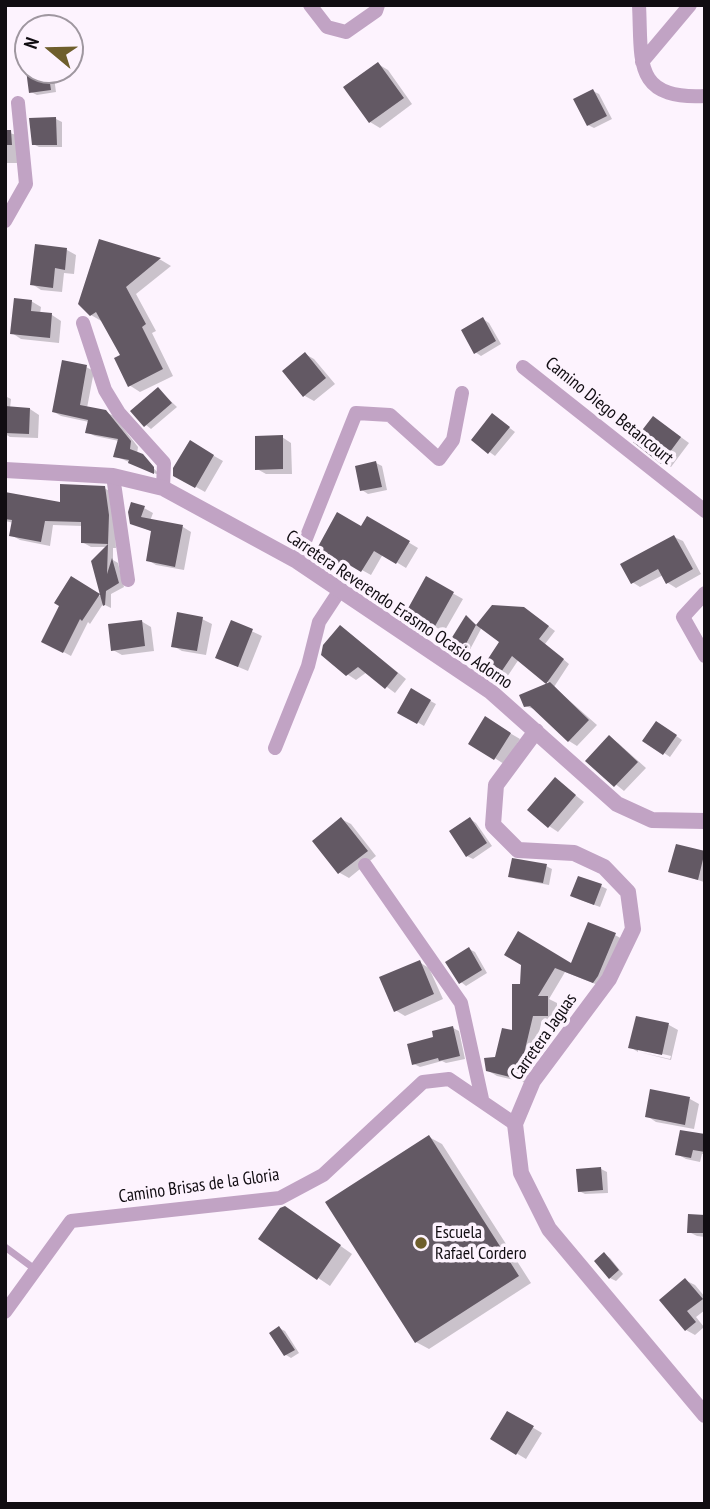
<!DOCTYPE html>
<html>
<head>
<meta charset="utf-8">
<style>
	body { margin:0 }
	#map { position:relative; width:710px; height:1509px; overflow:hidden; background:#fdf3fe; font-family:"PT Sans Narrow",sans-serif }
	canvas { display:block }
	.frame { position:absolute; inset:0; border:7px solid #110d12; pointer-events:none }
	.north { position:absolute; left:14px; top:14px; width:70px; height:70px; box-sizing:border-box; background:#fdf3fe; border:2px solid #9f97a0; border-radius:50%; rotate:289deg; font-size:19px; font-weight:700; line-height:28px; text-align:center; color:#110d12 }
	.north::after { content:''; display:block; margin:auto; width:24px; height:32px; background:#6e5e2c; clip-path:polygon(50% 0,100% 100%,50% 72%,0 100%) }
</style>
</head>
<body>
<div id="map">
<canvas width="710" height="1509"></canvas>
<div class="frame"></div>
<div class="north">N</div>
</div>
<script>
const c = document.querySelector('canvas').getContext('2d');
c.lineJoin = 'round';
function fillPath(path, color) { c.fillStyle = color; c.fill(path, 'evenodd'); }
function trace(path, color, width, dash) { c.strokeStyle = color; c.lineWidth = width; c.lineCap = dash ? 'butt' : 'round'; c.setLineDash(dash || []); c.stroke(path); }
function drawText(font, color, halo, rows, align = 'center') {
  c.font = font + ' "PT Sans Narrow",sans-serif'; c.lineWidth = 7; c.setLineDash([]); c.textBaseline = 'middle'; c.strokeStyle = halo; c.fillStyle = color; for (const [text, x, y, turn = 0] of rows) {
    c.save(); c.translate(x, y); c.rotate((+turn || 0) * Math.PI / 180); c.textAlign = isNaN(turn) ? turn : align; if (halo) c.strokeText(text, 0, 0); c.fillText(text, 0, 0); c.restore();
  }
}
fillPath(new Path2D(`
	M28,33V70H53L56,92L37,95L31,92L26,60Z
	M378,64L388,70L412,104L380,128L370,122L346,88Z
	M593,91L599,94L612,119L594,128L588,125Z
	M56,119L62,122V147H39L33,144Z
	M5,132L17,135L19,163H5Z
	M100,241L161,260L171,266L136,294L156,331L152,333L173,376L140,392L129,385L122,356L103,322L91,315Z
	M37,246L67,250L76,255L74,274L64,273L62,292L41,290L32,284Z
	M31,301L41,307L40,314L52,315L61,321L59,343L21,339L12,333Z
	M483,319L489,323L501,344L481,356L475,352Z
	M305,354L314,359L335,384L314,401L305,396L284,371Z
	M86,367L94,371L87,408L105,412L114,416L138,447L137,454L142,456L161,476L115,456L119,441L95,436L87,432L89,422L61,416L54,412Z
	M158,389L177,407L151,429L146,425Z
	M5,396L11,399L10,408L30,409L39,415L38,438L10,437L5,434Z
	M498,419L515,432L495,456L473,440Z
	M663,424L689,443L671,467L662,462Z
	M282,437L291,443L292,474H266L257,469Z
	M191,443L223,461L205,492L175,475Z
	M376,463L382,466L387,490L368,494L362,490Z
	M104,488L113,493L116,548H113V560L118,563L124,587L111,594V608L103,604L90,624L88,622L71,656L43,641L72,579L102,597L107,547H91L82,542L83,526L53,525L50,546L20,540L11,535L14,523L5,521V494L61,504Z
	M144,508L153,513L150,521L183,527L191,532L184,570L156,565L148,560L153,532L131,523Z
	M368,518L418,548L406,568L383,554L371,575L351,564L346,570L316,554L362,528Z
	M674,537L683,541L701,574L676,588L668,583L663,575L640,587L632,582Z
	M427,579L463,599L444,632L408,611Z
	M532,614L555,631L545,644L569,664L554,687L597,725L577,746L569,741L537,710L525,706L550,684L519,659L505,680L485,667L501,642L482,627L466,657L449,646L467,618L478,626Z
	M202,619L212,624L206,655L182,651L173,646Z
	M141,621L151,627L154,651L122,655L113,650Z
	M232,622L262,636L248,671L217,658Z
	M349,633L406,679L395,693L367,672L356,680L347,674Z
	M412,691L436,704L424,726L400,712Z
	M486,719L520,739L504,764L471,743Z
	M662,726L682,740L670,757L645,740Z
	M609,737L618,743L646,768L624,791L587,761Z
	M555,779L584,802L558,832L549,826Z
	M341,819L351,824L376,856L349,878L340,873L314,841Z
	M470,819L476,823L492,846L473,859L467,856Z
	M677,846L705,853L704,882L670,871Z
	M546,866L552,869L549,885L516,879L510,876Z
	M601,886L607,889L600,907L578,899Z
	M615,935L624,940L603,987L565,972L549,999L557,1003V1020H542L527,1083L497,1076L487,1070L514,1032L522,986V964L572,965Z
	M469,949L475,952L487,973L466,986L461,982Z
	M419,962L429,968L443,999L405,1016L395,1010Z
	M637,1018L669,1025L678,1030L671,1060L639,1052L670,1059L671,1056L638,1048V1052L630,1047Z
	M453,1028L459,1031L465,1059L446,1063L442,1061L420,1067L414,1064L435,1038Z
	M690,1099L699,1104L694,1129L656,1122L647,1116Z
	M705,1136V1154H702L700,1162L686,1159L677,1154Z
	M429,1137L442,1144L531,1283L429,1349L416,1342Z
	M601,1169L607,1172L608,1193L585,1194L579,1191Z
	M298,1216L352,1254L330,1286L261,1239Z
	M705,1217V1237L697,1236L689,1232Z
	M604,1254L610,1258L623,1274L616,1281L610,1278Z
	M685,1280L695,1285L705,1297V1310L696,1317L704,1327L695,1335L686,1330Z
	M279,1328L285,1331L299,1353L291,1358L286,1355Z
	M508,1413L542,1433L526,1459L493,1439Z`), '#0003');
fillPath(new Path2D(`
	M378,62L404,98L369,123L343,87Z
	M26,70H48L51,90L29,93Z
	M593,89L607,116L587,126L573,99Z
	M56,117L57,145H32L29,118Z
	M5,130H11L12,145H5Z
	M99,239L161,258L126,287L146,324L142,327L163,369L128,387L114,358L120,355L96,312L90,316L78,304Z
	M35,244L67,248L65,270L55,268L53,288L30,285Z
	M14,298L32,300L31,311L52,313L50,338L10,334Z
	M483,317L496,341L474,354L461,330Z
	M305,352L326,378L303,397L282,371Z
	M62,360L87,365L80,405L106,410L131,441L130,449L143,454L154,467V474L128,463L129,460L113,457L118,439L85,433L88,420L52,412Z
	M158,387L172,403L144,427L130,411Z
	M5,406L30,408L29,434L5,433Z
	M492,413L510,427L488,454L471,440Z
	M653,416L681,437L661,464L633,442Z
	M283,435V469L255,470V436Z
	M190,440L214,455L195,488L173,476V468Z
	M376,461L382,487L360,491L355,466Z
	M60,484L105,486L109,515L108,544L81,543V522L45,521L41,542L9,536L12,520L5,519V492L60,502Z
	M131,502L145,506L141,517L183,525L175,567L146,561L151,531L130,524L128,512Z
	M337,512L361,526L367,516L410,541L396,564L374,551L361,572L341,560L335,567L314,554Z
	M674,535L693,569L666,584L658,569L631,584L620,564Z
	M108,544L107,574L112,558L119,583L106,591L105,605L103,606L91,561Z
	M71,576L100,594L82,621L80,619L63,653L41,642L59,606L54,603Z
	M426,576L454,592L434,628L406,612Z
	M492,605L524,607L549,626L539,639L564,659L546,684L512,656L497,678L482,668L499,642L476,625Z
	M177,612L203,617L197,651L171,647Z
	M466,615L476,625L460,655L446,647Z
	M142,620L145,646L111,651L108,624Z
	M231,620L253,629L238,667L215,658Z
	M340,625L398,673L385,689L358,667L346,676L321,655L323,645Z
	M550,682L589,720L568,742L530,706L524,707L519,695Z
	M411,688L431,700L417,724L397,713Z
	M485,716L511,733L494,760L468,744Z
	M656,721L677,735L663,755L642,741Z
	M609,735L638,762L614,787L585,761Z
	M555,777L576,795L548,828L527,810Z
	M341,817L368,851L338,874L312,841Z
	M470,817L487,843L466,857L449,831Z
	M676,844L705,851L698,880L668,872Z
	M512,858L547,864L543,883L508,877Z
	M578,876L602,884L594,905L570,896Z
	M588,922L616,933L598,976L593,983L555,968L538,996H548V1016H533L518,1079L486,1071L484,1058L495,1057L502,1028L512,1030V984H520L521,965L504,955L518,931L571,963Z
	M469,947L482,970L459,984L445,962Z
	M420,960L434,994L394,1012L379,977Z
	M636,1016L669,1023L662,1055L628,1048Z
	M453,1026L460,1056L439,1061L438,1058L412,1065L407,1044L433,1037L432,1031Z
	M650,1089L690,1097L685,1125L645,1117Z
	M680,1130L705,1134V1152L693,1150L691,1158L675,1155Z
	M429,1135L519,1276L415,1343L325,1202Z
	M601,1167L603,1190L578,1192L576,1169Z
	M285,1206L341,1245L317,1280L258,1239L280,1208Z
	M688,1214L705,1215V1233H687Z
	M604,1252L619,1270L609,1279L594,1261Z
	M685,1278L703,1299L687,1311L696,1322L685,1331L659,1300Z
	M279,1326L295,1350L284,1356L269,1333Z
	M507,1411L534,1426L516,1455L490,1439Z`), '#635964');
trace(new Path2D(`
	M5,1247L36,1270`), '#c1a3c4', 7);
trace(new Path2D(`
	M310,5L327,27L346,32L376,11L378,5
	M639,5C642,60 632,100 705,96
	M642,62L690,5
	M5,221L26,184L18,103
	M83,323L105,390L119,413L164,463L163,488
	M523,367L705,511
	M113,476L128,580
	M297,561L356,413L390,415L439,459L453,440L462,393
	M705,593L683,617L705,656
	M275,748L308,666L319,622L340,590
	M365,865L461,1003L482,1099
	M5,1312L71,1221L280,1198L323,1175L423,1082L449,1079L515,1124`), '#c1a3c4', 14);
trace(new Path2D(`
	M5,470L113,476L163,488L297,561L490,691L617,804L652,820L705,821
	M536,731L496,785L493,825L518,850L574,853L604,867L628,892L633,929L609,979L533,1081L515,1124L521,1173L549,1229L705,1415`), '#c1a3c4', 16);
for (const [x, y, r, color] of [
	[421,1243,7,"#6e5e2c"]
]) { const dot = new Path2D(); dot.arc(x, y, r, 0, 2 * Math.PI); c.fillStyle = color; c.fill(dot); trace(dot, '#fdf3fe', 2.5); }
drawText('18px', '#110d12', '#fdf3fe', [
	["Camino Diego Betancourt",609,411,39],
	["Carretera Reverendo Erasmo Ocasio Adorno",399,610,34],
	["Carretera Jaguas",544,1037,-55],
	["Camino Brisas de la Gloria",199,1186,-8]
]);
drawText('18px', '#110d12', '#fdf3fe', [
	["Escuela",435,1233],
	["Rafael Cordero",435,1254]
], 'left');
</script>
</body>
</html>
